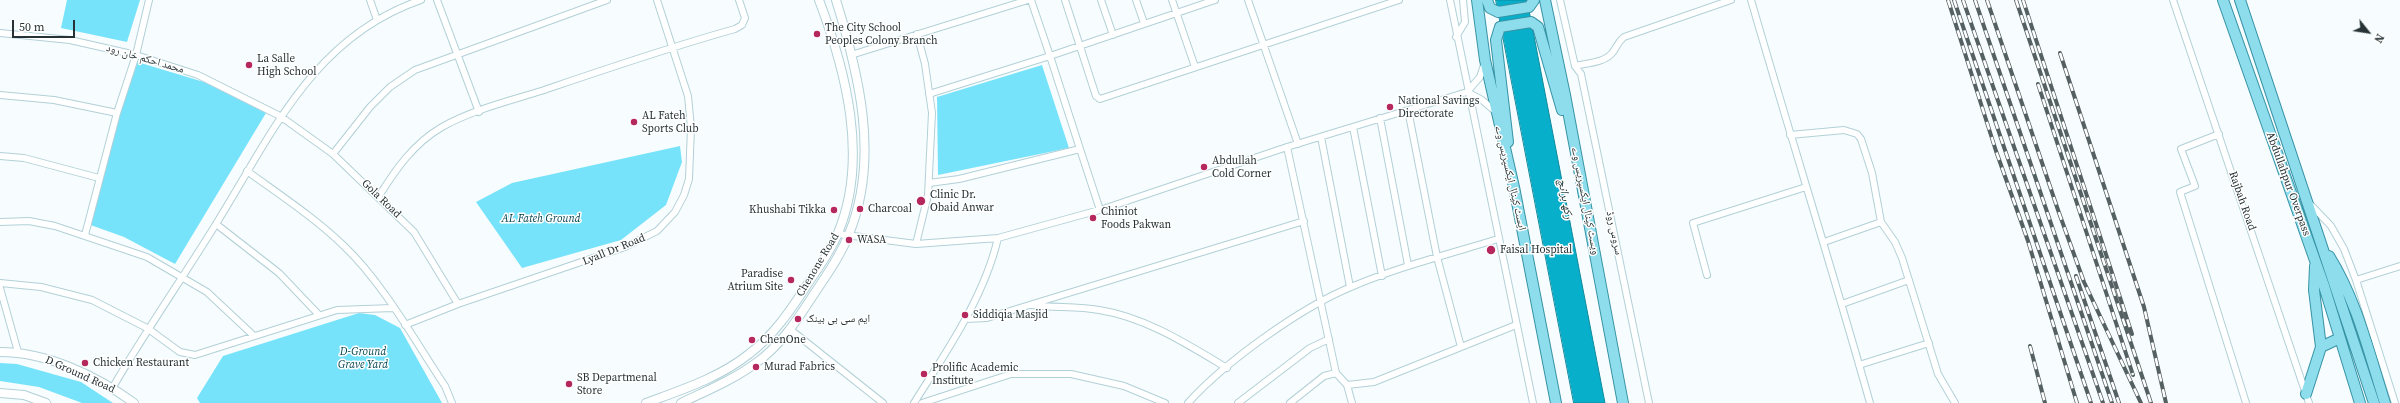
<!DOCTYPE html>
<html>
<head>
<meta charset="utf-8">
<style>
	body { margin:0 }
	#map { position:relative; width:2400px; height:403px; overflow:hidden; background:#f7fdfe; font-family:"Source Serif 4",serif }
	canvas { display:block }
	.north { position:absolute; left:2348px; top:12px; width:40px; height:40px; -webkit-text-stroke:3px #fff; paint-order:stroke; rotate:120deg; font-size:11px; font-weight:700; line-height:16px; text-align:center; color:#263235 }
	.north::after { content:''; display:block; margin:auto; width:14px; height:18px; background:#263235; clip-path:polygon(50% 0,100% 100%,50% 72%,0 100%) }
	.scale { position:absolute; left:12px; top:20px; width:63px; height:18px; box-sizing:border-box; border:2px solid #263235; border-top:0; padding-left:5px; font-size:12px; line-height:14px; white-space:nowrap; color:#263235; -webkit-text-stroke:3px #fff; paint-order:stroke }
</style>
</head>
<body>
<div id="map">
<canvas width="2400" height="403"></canvas>
<div class="north">N</div>
<div class="scale">50 m</div>
</div>
<script>
const c = document.querySelector('canvas').getContext('2d');
c.lineJoin = 'round';
function fillPath(path, color) { c.fillStyle = color; c.fill(path, 'evenodd'); }
function trace(path, color, width, dash) { c.strokeStyle = color; c.lineWidth = width; c.lineCap = dash ? 'butt' : 'round'; c.setLineDash(dash || []); c.stroke(path); }
function drawText(font, color, halo, rows, align = 'center') {
  c.font = font + ' "Source Serif 4","Noto Naskh Arabic",serif'; c.lineWidth = 3; c.setLineDash([]); c.textBaseline = 'middle'; c.strokeStyle = halo; c.fillStyle = color; for (const [text, x, y, turn = 0] of rows) {
    c.save(); c.translate(x, y); c.rotate((+turn || 0) * Math.PI / 180); c.textAlign = isNaN(turn) ? turn : align; if (halo) c.strokeText(text, 0, 0); c.fillText(text, 0, 0); c.restore();
  }
}
fillPath(new Path2D(`
	M67,0H140L127,42L61,28Z
	M134,61L204,82L266,113L175,264L124,237L85,223Z
	M1042,65L1069,148L938,175L937,97Z
	M680,146L682,162L666,205L621,240L522,268L476,202L512,183Z
	M359,313L375,315L400,328L442,403H200L197,398L223,356Z
	M0,363L17,364L81,382L113,403H82L39,387L0,381Z`), '#76e3fb');
const water = new Path2D(`
	M1496,0H1527L1605,403H1574Z`);
fillPath(water, '#07afca');
trace(water, '#108a9d', 1);
const minor = new Path2D(`
	M370,0L377,20
	M437,0L479,112
	M1031,0L1050,56L1215,0
	M1065,0L1096,96L1100,99L1399,0
	M1101,0L1113,35
	M1136,0L1144,23
	M1172,0L1195,67
	M1248,0L1298,144
	M1450,0L1533,403
	M1560,0L1575,66
	M1751,0C1790,135 1832,268 1870,403
	M2173,0L2309,403
	M0,33L70,40L136,55L198,75L280,116L333,154L414,232L458,304
	M1456,37L1465,22L1463,0
	M851,55L1028,0
	M1467,92L1482,100L1496,112
	M0,95L54,100L117,113
	M1408,110L1437,257L1461,347
	M1380,118L1408,265
	M1353,127L1382,276
	M2219,134L2181,149L2195,186L2180,192L2246,403
	M1790,135L1844,130L1857,134L1861,139L1872,173L1881,222L1895,242L1902,258L1938,374L1955,403
	M1321,137L1350,287
	M1287,147L1336,373L1347,385L1374,382L1516,325
	M1080,149L1100,210
	M333,154L370,107L390,87L415,70L607,0
	M0,156L24,158L99,178
	M247,171C280,195 315,218 344,246C383,283 415,341 445,386L452,403
	M929,183L959,179L1080,149L1050,56L929,94
	M379,196C396,169 413,144 442,127C472,110 509,101 541,91C606,69 670,47 735,29L742,25L745,18L739,0
	M2310,204L2331,226L2344,249L2356,280L2395,403
	M0,222L29,221L55,226L147,257L207,292L254,336
	M216,224L279,273L319,315
	M838,234L916,244L928,195L932,113L925,64L917,34
	M85,235L117,113L136,55L149,0
	M1824,242L1881,222
	M916,244L998,238L1103,209L1287,147L1467,92L1480,77L1484,65
	M1707,275L1693,223L1806,187
	M2356,280L2400,266
	M0,283L41,287L92,300L147,328L180,352L195,355L337,310L393,308
	M0,288L18,352
	M1842,304L1909,280
	M1032,305C1054,308 1077,306 1099,310C1145,317 1187,344 1227,368
	M965,319L987,318L1304,221
	M405,325L458,304L625,247L657,231L675,212L684,195L689,179L691,128L688,96L657,0
	M791,330L883,403
	M1859,365L1929,343
	M1347,385L1352,403
	M113,387C145,332 182,279 216,224C272,134 313,37 421,0
	M914,403C946,352 984,298 998,238
	M922,403L1011,374H1071L1124,386L1165,403
	M1188,403C1225,362 1300,308 1351,287C1398,267 1449,254 1498,239
	M1238,403L1310,348L1329,339
	M1290,403L1324,376L1336,373
	M1649,403L1581,74L1575,66C1587,63 1605,63 1613,52C1617,46 1618,42 1624,37L1731,0`);
const tertiary = new Path2D(`
	M0,352C47,352 97,376 134,403
	M0,393L24,395L46,403
	M646,403C681,390 719,378 749,354C774,335 790,311 807,285C818,268 831,251 838,233C869,159 846,71 819,0
	M681,403C706,391 733,380 756,363C781,345 797,320 814,294C826,276 841,255 849,234C880,159 859,74 836,0`);
const primary = new Path2D(`
	M1477,0L1485,60L1514,187L1556,403
	M1487,0L1490,8L1498,12L1529,7L1534,0
	M1545,0L1565,95L1623,403
	M2223,0L2324,286L2360,403
	M2240,0L2374,403
	M1508,142L1496,40L1500,27L1531,22L1538,27L1562,110
	M2329,256C2357,301 2369,353 2385,403
	M2315,266L2314,290L2321,347
	M2306,394L2321,347L2340,338`);
trace(minor, '#b2d0d7', 8);
trace(tertiary, '#b2d0d7', 10);
trace(primary, '#3893a5', 12);
trace(minor, '#fff', 6);
trace(tertiary, '#fff', 8);
trace(primary, '#8ddded', 10);
const rail = new Path2D(`
	M1948,0L1996,151L2028,241L2077,403
	M1954,0L2091,403
	M1963,0L2103,403
	M1975,0L2112,403
	M1987,0L2058,210L2084,282L2141,403
	M2016,0L2151,403
	M2023,0L2132,334
	M2060,53L2144,307L2166,403
	M2038,84L2133,375
	M2076,276L2119,403
	M2030,346L2045,403`);
trace(rail, '#556062', 4);
trace(rail, '#fff', 2.5, [8]);
for (const [x, y, r, color] of [
	[817,34,4,"#b5285d"],
	[249,65,4,"#b5285d"],
	[1390,107,4,"#b5285d"],
	[634,122,4,"#b5285d"],
	[1204,167,4,"#b5285d"],
	[921,201,5,"#b5285d"],
	[860,209,4,"#b5285d"],
	[834,210,4,"#b5285d"],
	[1093,218,4,"#b5285d"],
	[849,240,4,"#b5285d"],
	[1491,250,5,"#b5285d"],
	[791,280,4,"#b5285d"],
	[965,315,4,"#b5285d"],
	[798,319,4,"#b5285d"],
	[752,340,4,"#b5285d"],
	[85,363,4,"#b5285d"],
	[756,367,4,"#b5285d"],
	[924,374,4,"#b5285d"],
	[569,384,4,"#b5285d"]
]) { const dot = new Path2D(); dot.arc(x, y, r, 0, 2 * Math.PI); c.fillStyle = color; c.fill(dot); trace(dot, '#fff', 1.5); }
drawText('11px', '#263235', '#fff', [
	["The City School",825,28],
	["Peoples Colony Branch",825,41],
	["La Salle",257,59],
	["High School",257,72],
	["National Savings",1398,101],
	["Directorate",1398,114],
	["AL Fateh",642,116],
	["Sports Club",642,129],
	["Abdullah",1212,161],
	["Cold Corner",1212,174],
	["Clinic Dr.",930,195],
	["Obaid Anwar",930,208],
	["Charcoal",868,209],
	["Khushabi Tikka",826,210,"right"],
	["Chiniot",1101,212],
	["Foods Pakwan",1101,225],
	["WASA",857,240],
	["Faisal Hospital",1500,250],
	["Paradise",783,274,"right"],
	["Atrium Site",783,287,"right"],
	["Siddiqia Masjid",973,315],
	["ایم سی بی بینک",806,319],
	["ChenOne",760,340],
	["Chicken Restaurant",93,363],
	["Murad Fabrics",764,367],
	["Prolific Academic",932,368],
	["Institute",932,381],
	["SB Departmenal",577,378],
	["Store",577,391]
], 'left');
drawText('11px', '#263235', '#fff', [
	["محمد احكم خان رود",145,59,16],
	["ایسٹ کینال ایکسپریس وے",1510,178,77],
	["Abdullahpur Overpass",2288,184,70],
	["Gola Road",381,199,44],
	["ویسٹ کینال ایکسپریس وے",1585,201,79],
	["Rajbah Road",2242,201,71],
	["سروس روڈ",1614,233,78],
	["Lyall Dr Road",614,250,-22],
	["Chenone Road",818,265,-59],
	["D Ground Road",80,375,24]
]);
drawText('italic 11px', '#054450', '#fff', [
	["AL Fateh Ground",541,219],
	["D-Ground",363,352],
	["Grave Yard",363,365]
]);
drawText('italic 12px', '#1b3237', '#fff', [
	["رکھ برانچ",1565,199,80]
]);
</script>
</body>
</html>
